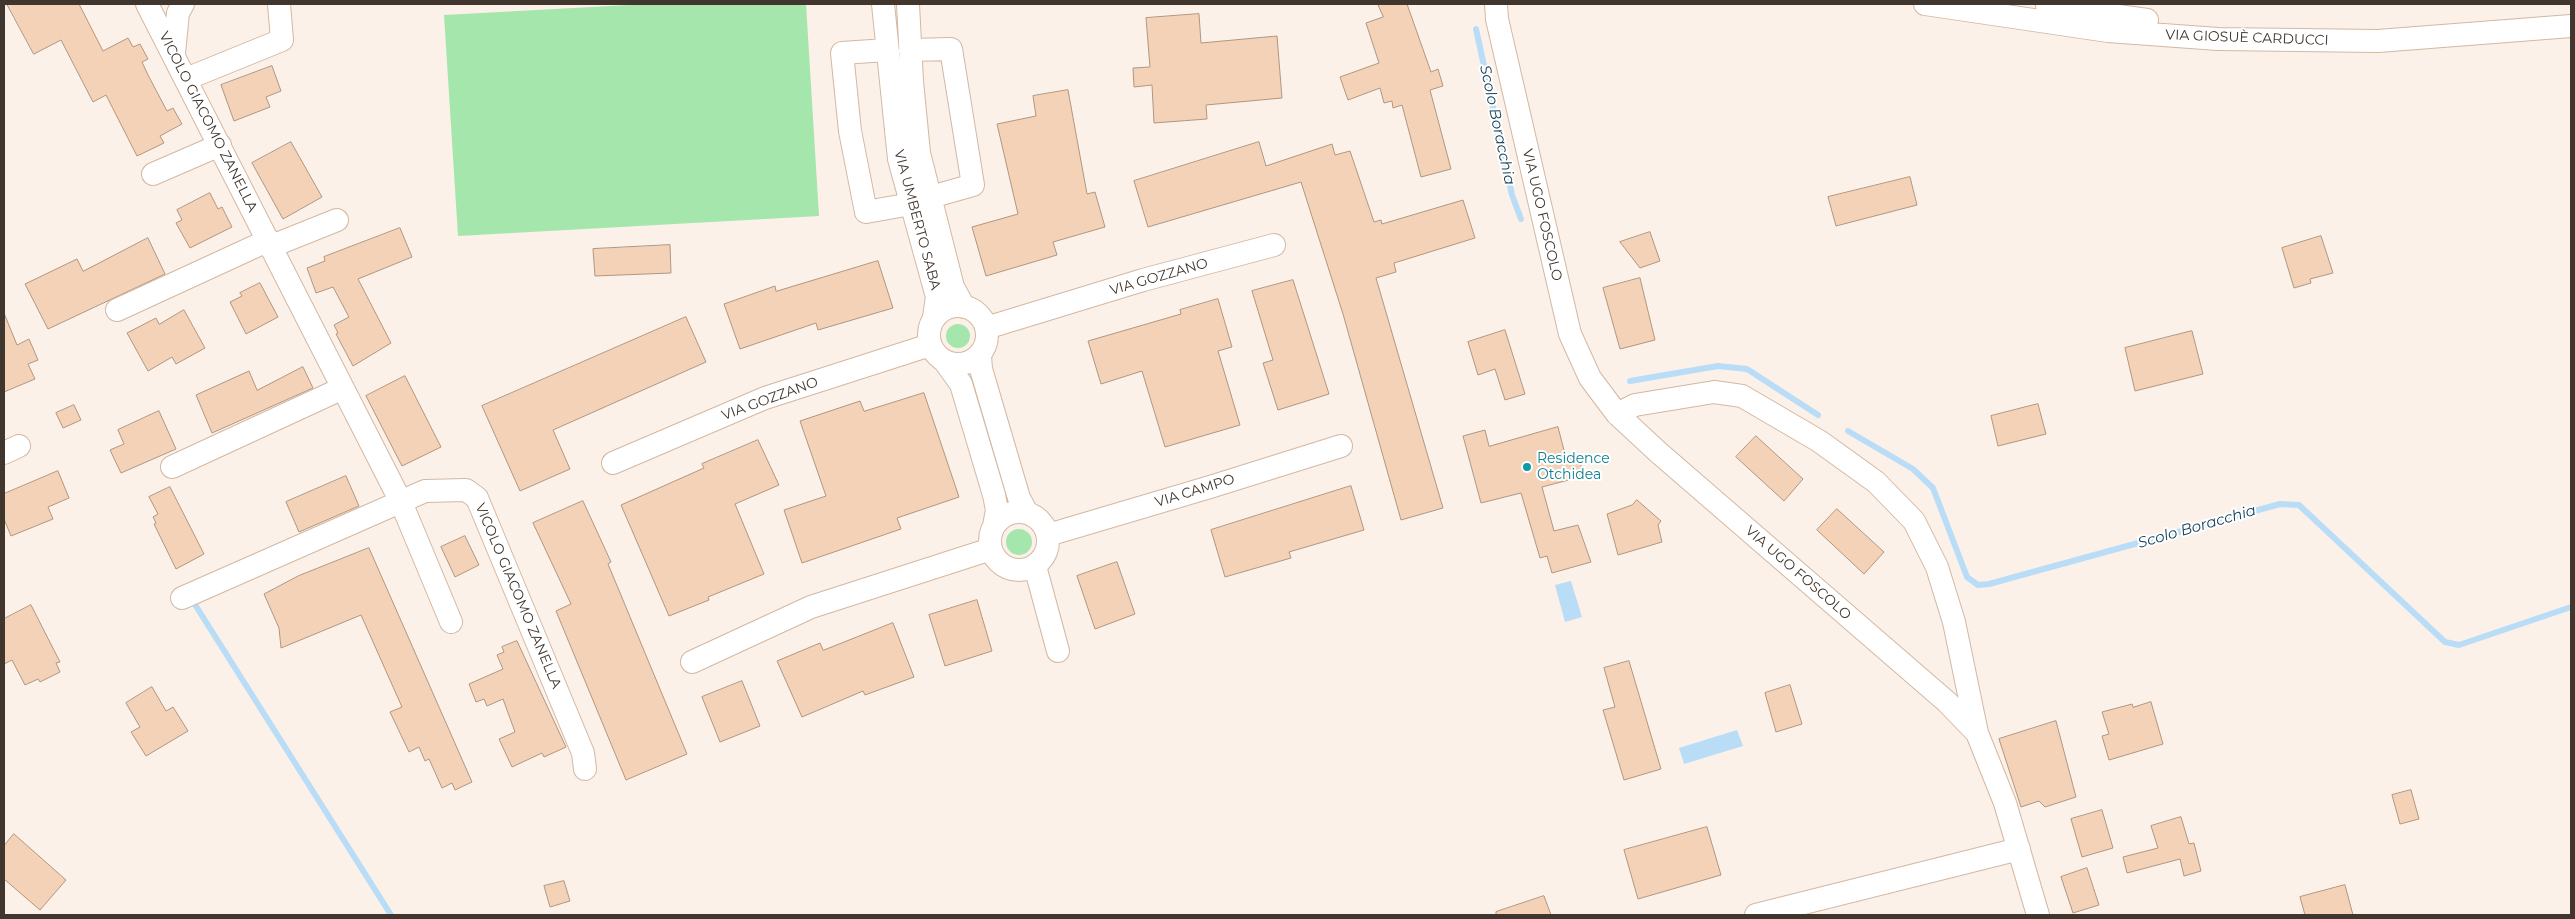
<!DOCTYPE html>
<html>
<head>
<meta charset="utf-8">
<style>
	body { margin:0 }
	#map { position:relative; width:2575px; height:919px; overflow:hidden; background:#fcf1e8; font-family:Montserrat,sans-serif }
	canvas { display:block }
	.frame { position:absolute; inset:0; border:5px solid #41362e; pointer-events:none }
</style>
</head>
<body>
<div id="map">
<canvas width="2575" height="919"></canvas>
<div class="frame"></div>
</div>
<script>
const c = document.querySelector('canvas').getContext('2d');
c.lineJoin = 'round';
function fillPath(path, color) { c.fillStyle = color; c.fill(path, 'evenodd'); }
function trace(path, color, width, dash) { c.strokeStyle = color; c.lineWidth = width; c.lineCap = dash ? 'butt' : 'round'; c.setLineDash(dash || []); c.stroke(path); }
function drawText(font, color, halo, rows, align = 'center') {
  c.font = font + ' Montserrat,sans-serif'; c.lineWidth = 4; c.setLineDash([]); c.textBaseline = 'middle'; c.strokeStyle = halo; c.fillStyle = color; for (const [text, x, y, turn = 0] of rows) {
    c.save(); c.translate(x, y); c.rotate((+turn || 0) * Math.PI / 180); c.textAlign = isNaN(turn) ? turn : align; if (halo) c.strokeText(text, 0, 0); c.fillText(text, 0, 0); c.restore();
  }
}
fillPath(new Path2D(`
	M647,4H806L819,216L458,236L444,15Z
	M946 336a12 12 0 1 1 24 0a12 12 0 1 1-24 0Z
	M1006 542a13 13 0 1 1 26 0a13 13 0 1 1-26 0Z`), '#a4e6ab');
fillPath(new Path2D(`
	M1571,581L1582,617L1565,622L1555,585Z
	M1737,730L1743,746L1684,764L1679,748Z`), '#baddf7');
trace(new Path2D(`
	M1476,29L1512,195L1521,219
	M1630,381L1718,366L1747,369L1818,415
	M1848,431L1913,469L1933,488L1967,577L1978,585L1989,584L2280,504L2299,505L2445,642L2459,645L2571,607
	M194,603L391,915`), '#baddf7', 6);
const building = new Path2D(`
	M7,4H79L103,51L128,38L133,47L140,44L148,59L142,62L148,75L167,111L173,108L182,124L160,136L164,143L137,156L106,95L93,102L61,40L34,54Z
	M1378,4H1407L1431,72L1438,69L1443,86L1430,90L1451,169L1421,177L1402,105L1393,108L1392,101L1384,103L1380,88L1348,100L1340,77L1379,63L1366,23L1383,17Z
	M1199,14L1201,43L1277,36L1282,98L1206,105L1207,119L1154,123L1152,85L1134,87L1133,68L1150,67L1146,18Z
	M272,66L281,91L266,97L270,107L234,121L221,85Z
	M1068,90L1087,194L1095,192L1105,227L1053,242L1057,255L986,276L972,227L1018,214L997,124L1036,116L1033,96Z
	M291,142L322,197L283,219L252,163Z
	M1259,142L1266,166L1332,144L1335,155L1350,151L1374,222L1381,220L1382,224L1463,200L1475,238L1394,263L1396,272L1376,278L1443,508L1401,520L1343,314L1301,182L1148,227L1134,181Z
	M1910,177L1917,205L1836,226L1828,197Z
	M210,193L218,209L222,207L232,227L190,248L176,223L182,220L177,210Z
	M400,228L412,257L358,279L391,343L353,366L336,334L338,333L334,325L349,317L333,287L316,293L307,268L325,261L324,257Z
	M1650,232L1660,261L1640,268L1620,242Z
	M2321,236L2333,273L2310,279L2311,283L2294,288L2282,248Z
	M148,238L165,274L48,329L25,284L77,259L83,271Z
	M670,245L671,273L595,276L593,249Z
	M878,261L893,308L818,330L816,323L740,349L724,304L775,286L776,291Z
	M1640,278L1655,340L1620,349L1603,288Z
	M1293,280L1329,394L1278,410L1263,363L1273,360L1252,291Z
	M260,283L278,317L246,334L230,302L242,296L240,293Z
	M1218,299L1232,347L1218,351L1240,425L1165,447L1142,371L1101,384L1088,341L1181,314L1180,310Z
	M184,310L205,348L176,364L172,357L148,371L127,333L156,318L159,324Z
	M4,313L17,345L29,339L38,360L28,364L35,379L4,392Z
	M686,317L706,362L553,430L570,469L520,491L482,406Z
	M1505,330L1525,394L1505,400L1495,369L1478,375L1468,342Z
	M2192,331L2203,374L2135,391L2125,348Z
	M303,367L313,388L212,433L196,395L249,371L257,390Z
	M405,376L441,447L402,466L366,396Z
	M924,393L959,497L897,518L901,529L802,563L784,510L826,496L800,421L860,401L864,411Z
	M2038,404L2046,434L1998,446L1991,416Z
	M74,405L81,420L63,428L56,413Z
	M159,411L176,449L121,473L110,450L124,444L118,430Z
	M1558,427L1566,458L1578,455L1584,476L1542,487L1554,531L1578,525L1591,562L1552,573L1547,556L1540,558L1521,493L1481,503L1463,436L1485,430L1489,446Z
	M1756,436L1803,479L1784,501L1736,457Z
	M758,440L779,485L735,504L764,574L708,597L709,600L669,616L621,505L704,468L702,464Z
	M58,471L69,498L48,507L53,519L11,536L4,519V494Z
	M346,476L359,506L299,532L286,502Z
	M1351,486L1364,530L1289,552L1291,558L1225,577L1211,530Z
	M170,487L204,554L176,569L154,524L156,523L153,517L158,514L149,497Z
	M1637,500L1661,521L1658,525L1662,542L1618,555L1607,514L1632,505Z
	M583,501L611,562L608,564L687,754L626,780L556,611L571,604L533,523Z
	M1837,509L1884,552L1864,574L1817,530Z
	M465,536L479,565L455,577L441,547Z
	M369,548L472,782L455,790L452,783L442,788L429,759L425,761L419,747L409,752L390,712L402,707L361,615L281,648L279,628L264,594L298,576Z
	M1117,562L1135,614L1095,629L1077,576Z
	M977,600L992,651L945,666L929,615Z
	M31,605L60,662L56,663L60,672L40,682L38,679L25,685L12,660L4,664V619Z
	M893,623L914,677L865,695L863,691L802,717L777,661L820,643L823,650Z
	M517,641L566,747L544,757L542,753L512,767L499,739L515,732L503,699L487,706L484,699L476,702L469,684L503,669L497,655L504,652L502,647Z
	M1629,661L1661,769L1624,780L1603,710L1615,707L1604,668Z
	M742,681L760,726L720,742L702,697Z
	M1790,685L1802,724L1776,732L1765,693Z
	M152,687L166,711L173,707L188,731L146,756L131,732L140,727L126,703Z
	M2151,702L2163,744L2109,760L2102,736L2109,734L2102,712L2132,704L2133,707Z
	M2056,721L2076,797L2045,807L2039,801L2021,807L1999,739Z
	M2411,790L2419,819L2400,824L2392,795Z
	M2102,810L2113,848L2082,857L2071,819Z
	M2181,817L2189,844L2194,843L2201,871L2184,876L2180,859L2127,873L2123,857L2158,848L2151,826Z
	M1707,827L1721,875L1638,899L1624,850Z
	M14,834L66,880L40,910L4,879V846Z
	M2087,868L2099,905L2073,913L2061,877Z
	M564,881L570,901L550,907L544,886Z
	M2345,885L2353,915H2305L2300,897Z
	M1544,896L1551,915H1496V912Z`);
fillPath(building, '#f3d2b7');
trace(building, '#b09681', 1);
const minor = new Path2D(`
	M147,4L401,502L451,622
	M883,4L899,159L937,297L934,317
	M908,4L912,81L919,153L953,287L964,307
	M1496,4L1497,19L1570,334L1590,378L1617,414L1658,452L1947,702L1977,733L2005,803L2038,915
	M1925,4L2108,31L2218,39L2378,41L2571,26
	M2047,6L2147,20
	M887,50L842,53L850,131L866,212L911,204
	M910,50L951,49L973,185L931,197
	M174,53L178,13L183,4
	M186,79L282,40L279,4
	M153,174L220,145
	M272,246L337,220
	M929 335a29 29 0 1 1 58 0a29 29 0 1 1-58 0Z
	M117,310L269,240
	M986,328L1143,280L1274,245
	M980,355L981,369L1019,498L1027,513
	M945,362L961,384L994,495L997,510L994,526
	M1617,414L1635,405L1714,392L1742,396L1819,441L1876,482L1914,521L1937,567L1954,622L1977,733
	M4,453L19,446
	M613,463L765,398L930,345
	M172,467L343,388
	M990 541a29 29 0 1 1 58 0a29 29 0 1 1-58 0Z
	M1048,535L1210,487L1341,446
	M1035,566L1058,651
	M182,598L425,491L466,490L477,498L583,753L585,769
	M692,662L811,607L991,549
	M1756,915L2019,849`);
trace(minor, '#d3b8a2', 24);
trace(minor, '#fff', 22);
for (const [x, y, r, color] of [
	[1527,467,5,"#0f9aa8"]
]) { const dot = new Path2D(); dot.arc(x, y, r, 0, 2 * Math.PI); c.fillStyle = color; c.fill(dot); trace(dot, '#fff', 2); }
drawText('14px', '#41362e', '#fff', [
	["VIA GIOSUÈ CARDUCCI",2247,38,2],
	["VICOLO GIACOMO ZANELLA",208,122,63],
	["VIA UGO FOSCOLO",1542,215,77],
	["VIA UMBERTO SABA",917,220,75],
	["VIA GOZZANO",1159,277,-16],
	["VIA GOZZANO",770,399,-20],
	["VIA CAMPO",1195,491,-17],
	["VIA UGO FOSCOLO",1798,573,41],
	["VICOLO GIACOMO ZANELLA",518,596,67]
]);
drawText('14px', '#0d838f', '#fff', [
	["Residence",1537,459],
	["Otchidea",1537,475]
], 'left');
drawText('italic 15px', '#19415b', '#fff', [
	["Scolo Boracchia",1497,125,78],
	["Scolo Boracchia",2197,527,-16]
]);
</script>
</body>
</html>
